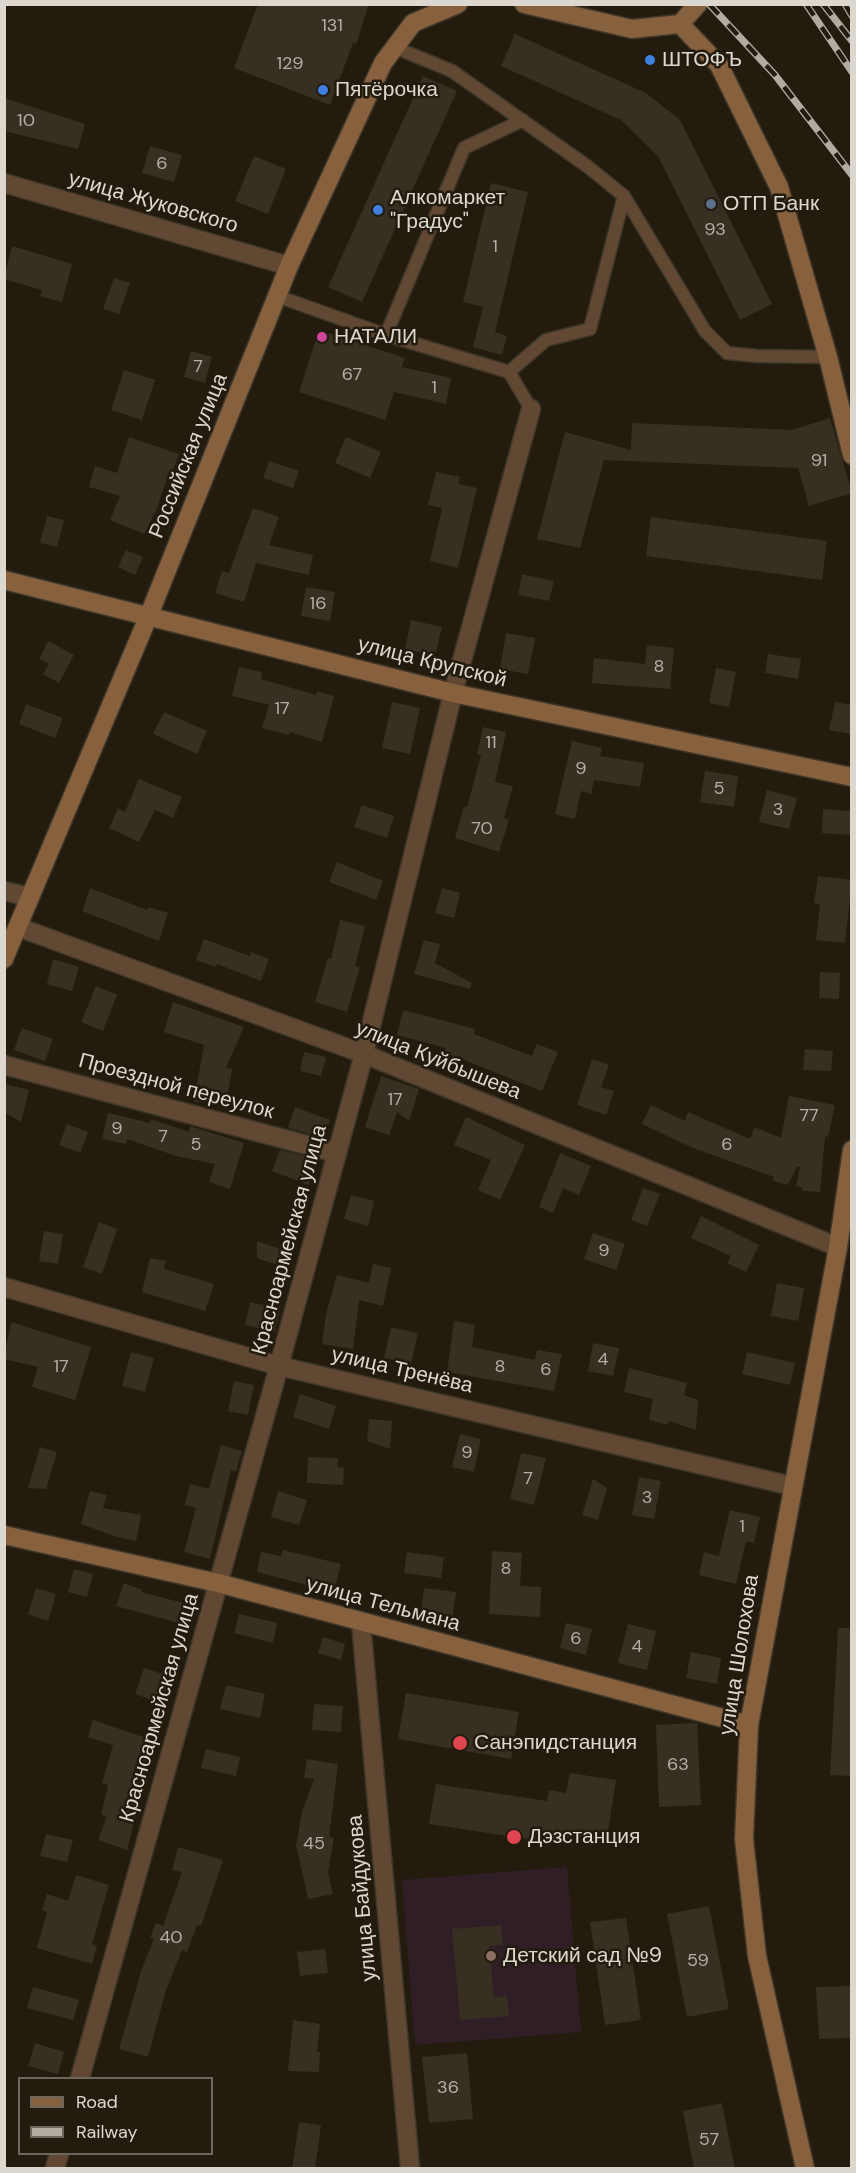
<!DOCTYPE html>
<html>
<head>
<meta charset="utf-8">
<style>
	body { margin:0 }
	#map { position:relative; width:856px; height:2173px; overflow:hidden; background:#231c0e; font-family:"DM Sans",sans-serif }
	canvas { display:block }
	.frame { position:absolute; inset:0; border:6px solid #ddd8cf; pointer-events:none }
	.legend { position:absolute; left:18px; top:2077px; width:195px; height:78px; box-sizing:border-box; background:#231c0e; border:2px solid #6d675b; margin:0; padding:8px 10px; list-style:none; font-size:18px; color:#ddd8cf }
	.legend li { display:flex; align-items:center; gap:12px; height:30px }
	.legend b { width:30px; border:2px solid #6d675b }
</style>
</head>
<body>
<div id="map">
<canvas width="856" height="2173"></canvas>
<div class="frame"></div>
<ul class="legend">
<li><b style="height:8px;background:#87603e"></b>Road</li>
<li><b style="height:8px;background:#b1aba1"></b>Railway</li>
</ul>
</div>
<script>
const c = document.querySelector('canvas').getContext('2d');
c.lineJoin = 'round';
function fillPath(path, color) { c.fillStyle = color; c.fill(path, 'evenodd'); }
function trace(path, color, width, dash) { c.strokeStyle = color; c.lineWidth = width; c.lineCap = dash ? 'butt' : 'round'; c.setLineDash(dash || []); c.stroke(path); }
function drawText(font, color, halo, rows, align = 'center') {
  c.font = font + ' "DM Sans",sans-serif'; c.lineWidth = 5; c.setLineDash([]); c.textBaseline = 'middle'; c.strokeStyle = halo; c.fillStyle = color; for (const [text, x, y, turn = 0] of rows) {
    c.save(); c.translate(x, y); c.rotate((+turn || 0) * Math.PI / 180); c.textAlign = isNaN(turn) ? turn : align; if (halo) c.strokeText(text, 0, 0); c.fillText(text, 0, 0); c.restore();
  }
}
fillPath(new Path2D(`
	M567,1867L581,2032L415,2045L402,1880Z`), '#2f1e26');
fillPath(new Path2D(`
	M258,4H369L356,44L353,43L330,105L234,68Z
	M515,34L646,93L680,120L772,304L740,320L658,156L621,120L501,66Z
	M423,76L457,91L362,302L328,287Z
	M4,98L85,124L78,149L4,131Z
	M150,146L182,155L174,182L142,173Z
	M254,156L286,169L268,214L235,201Z
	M491,183L528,192L495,332L507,336L502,355L473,347L483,307L463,302Z
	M12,246L72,264L62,302L40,296L42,290L4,279Z
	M114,278L130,283L119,314L103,309Z
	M319,330L405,358L402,367L451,378L446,404L394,392L385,420L299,392Z
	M191,351L212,357L205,383L184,377Z
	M124,370L155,380L142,420L111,410Z
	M830,418L852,493L809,506L798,468L604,460L580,548L537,539L565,432L631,450L632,423L792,430Z
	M129,437L179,454L172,473L169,472L157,508L144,534L110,520L120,496L89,487L95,466L117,473Z
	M346,437L381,452L370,478L335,463Z
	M269,461L299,471L293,488L263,478Z
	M436,472L460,477L458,484L477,488L458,568L430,561L442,508L428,505Z
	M253,508L279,517L269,545L313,555L309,575L256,563L244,602L215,593L222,571L229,573Z
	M47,516L64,520L57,547L40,543Z
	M651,517L827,541L822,580L646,556Z
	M126,550L143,557L135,575L118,567Z
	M522,574L554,581L549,601L518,595Z
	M306,587L335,592L330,621L301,616Z
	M411,620L442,627L435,656L405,649Z
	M506,633L535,638L528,674L500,669Z
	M48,641L74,655L59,683L43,674L49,664L39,659Z
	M647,645L674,648L670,689L592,683L594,658L645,664Z
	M768,654L801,659L798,679L765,673Z
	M239,667L262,672L261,679L316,695L317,691L334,696L322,742L290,732L289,735L262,728L269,705L232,696Z
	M716,668L736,672L729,707L709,703Z
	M392,702L420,708L410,754L382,748Z
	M835,702L852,705V734L829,730Z
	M26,704L63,718L55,738L19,724Z
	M164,712L207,731L197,754L153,734Z
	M483,727L506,732L495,782L513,786L504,818L509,820L499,852L455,838L464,806L467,807L481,755L477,754Z
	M572,741L602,748L600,756L644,763L640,787L594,780L591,794L581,791L575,819L555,814Z
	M705,771L738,776L734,807L700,802Z
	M139,779L182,797L173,818L155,810L139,842L109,828L118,809L125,812Z
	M767,790L797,798L789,829L759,822Z
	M362,805L394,816L387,838L354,827Z
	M823,809L852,811V835L822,833Z
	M337,862L383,881L376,900L329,882Z
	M818,876L852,880L845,943L816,940L820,904L814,903Z
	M90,888L147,910L148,907L168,913L159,941L82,911Z
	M442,888L460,893L454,918L435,913Z
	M340,920L365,926L355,966L360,967L347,1012L315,1002L328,958L331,959Z
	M204,939L250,956L251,952L269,959L261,981L217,964L216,967L196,960Z
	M424,940L440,944L435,963L472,983L470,989L414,974Z
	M53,959L79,967L72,991L47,984Z
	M820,972L840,973L839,999L819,998Z
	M96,986L117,995L103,1031L81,1022Z
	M173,1002L244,1027L226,1068L232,1069L226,1106L194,1101L204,1045L164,1032Z
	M403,1010L475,1029L474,1034L532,1056L537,1044L558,1052L542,1091L444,1052L446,1048L397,1035Z
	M22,1028L53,1039L45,1061L14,1050Z
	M805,1049L833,1051L831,1071L803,1070Z
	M304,1052L326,1057L321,1076L300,1071Z
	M592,1059L609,1065L601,1087L614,1091L606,1115L577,1105Z
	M381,1076L419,1089L409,1121L397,1112L389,1135L365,1127Z
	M4,1084L29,1090L21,1122L4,1112Z
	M789,1096L835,1105L828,1137L825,1136L820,1192L802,1191V1188L796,1186L800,1167L797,1166L788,1185L773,1181L774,1177L693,1148L642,1124L651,1105L685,1121L688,1112L750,1139L754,1127L781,1138Z
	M295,1107L330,1120L324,1138L288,1128Z
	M108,1113L150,1123L151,1119L189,1132L190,1126L244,1143L230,1189L209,1182L215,1164L176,1156L127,1139L126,1144L102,1139Z
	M466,1117L525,1145L500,1200L478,1190L491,1160L454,1145Z
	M67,1124L88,1132L80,1153L59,1145Z
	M280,1150L317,1159L309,1185L272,1171Z
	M560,1153L591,1166L579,1195L563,1188L553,1213L539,1207Z
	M643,1188L660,1194L647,1226L631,1220Z
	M351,1195L374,1201L368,1226L344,1219Z
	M701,1216L759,1245L746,1272L727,1263L731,1256L691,1238Z
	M99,1222L117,1229L102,1274L83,1267Z
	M44,1231L63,1234L58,1264L39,1261Z
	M593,1233L625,1244L616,1270L584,1259Z
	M257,1241L291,1253L286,1268L257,1258Z
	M150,1258L166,1261L164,1269L214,1284L205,1311L142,1292Z
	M373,1264L391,1268L383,1306L359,1300L353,1349L322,1344L326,1314L337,1275L369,1283Z
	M777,1283L804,1288L798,1321L771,1316Z
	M250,1302L280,1309L275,1332L245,1325Z
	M454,1321L475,1325L472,1347L535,1360L537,1350L562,1354L554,1391L447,1372Z
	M11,1322L91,1347L75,1400L32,1387L38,1367L4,1359Z
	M391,1327L418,1333L411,1364L384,1358Z
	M593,1343L619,1348L613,1376L588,1371Z
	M131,1352L154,1358L145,1392L122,1386Z
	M747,1352L795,1363L790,1385L742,1374Z
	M629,1368L687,1383L684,1395L698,1400L696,1430L669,1421L668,1425L649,1420L653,1399L624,1392Z
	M234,1381L254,1385L248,1415L228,1411Z
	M300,1394L336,1406L329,1429L293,1417Z
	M369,1419L392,1421L390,1449L367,1441Z
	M460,1434L481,1439L474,1472L452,1467Z
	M221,1445L242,1451L236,1471L231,1470L210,1559L184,1552L196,1508L185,1505L190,1484L209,1489Z
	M40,1447L57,1452L46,1489L28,1488Z
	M521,1453L546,1458L534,1505L510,1499Z
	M308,1457L338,1458L337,1467L344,1468L343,1485L307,1483Z
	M639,1477L661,1481L654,1519L632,1515Z
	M593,1479L607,1488L598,1520L582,1515Z
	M90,1491L107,1495L103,1508L141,1515L136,1541L117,1537L81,1524Z
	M278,1491L307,1500L299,1525L271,1517Z
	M730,1510L760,1517L754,1543L746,1541L736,1584L699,1575L704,1552L719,1556Z
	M283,1550L341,1564L334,1592L257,1572L261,1552L281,1556Z
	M492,1551L522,1553L520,1586L541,1587L540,1617L489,1614Z
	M407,1552L444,1557L441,1578L404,1573Z
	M74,1569L93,1574L87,1597L68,1592Z
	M124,1583L142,1590L141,1592L195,1606L190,1626L116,1606Z
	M36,1588L56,1594L48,1621L28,1614Z
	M424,1588L456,1592L452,1621L420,1616Z
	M239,1614L277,1623L273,1643L234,1633Z
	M566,1623L592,1629L586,1655L560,1648Z
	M628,1624L656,1631L647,1670L618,1663Z
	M838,1628H852V1776L830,1775Z
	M323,1637L345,1644L341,1660L318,1653Z
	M691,1652L721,1658L717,1684L686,1678Z
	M144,1668L172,1677L163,1704L135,1694Z
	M226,1685L265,1694L260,1718L220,1709Z
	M406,1693L519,1712L511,1759L398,1739Z
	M314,1704L343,1706L341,1732L312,1730Z
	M93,1720L155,1741L136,1804H139L127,1850L98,1840L107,1816L101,1815L108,1785L102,1783L113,1745L88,1737Z
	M697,1723L701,1805L659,1807L656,1725Z
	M206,1749L240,1757L236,1776L201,1768Z
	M307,1759L338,1764L329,1837L334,1838L328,1872L333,1894L308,1899L296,1845L302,1812L314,1779L304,1778Z
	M570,1773L616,1780L606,1845L541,1835L540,1841L429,1824L436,1784L547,1801L549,1790L566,1793Z
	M46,1834L73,1840L67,1862L40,1856Z
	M178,1847L223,1860L201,1926L197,1925L187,1952L182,1950L166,1990L148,2057L119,2049L141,1971L154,1939L150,1938L156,1923L163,1926L182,1872L172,1870Z
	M76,1875L109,1885L92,1944L97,1946L92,1964L37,1948L47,1912L42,1910L47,1894L68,1901Z
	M709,1906L729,2009L687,2017L667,1914Z
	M626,1918L641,2020L605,2025L590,1922Z
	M501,1925L503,1945L489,1946L494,1998L507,1996L509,2016L460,2020L452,1929Z
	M325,1949L328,1973L300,1976L297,1952Z
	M852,1986V2038L819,2039L816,1987Z
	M33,1987L79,2000L73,2020L27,2008Z
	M293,2020L320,2024L317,2052H320L319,2072L288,2071Z
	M35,2043L64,2052L58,2074L28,2066Z
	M467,2053L473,2119L429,2123L422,2057Z
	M722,2103L735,2169H694L683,2111Z
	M299,2122L321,2125L315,2169H292Z`), '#372f21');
const lane = new Path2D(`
	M394,47L452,71L587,166L624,196L705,331L727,353L757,356L828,357
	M277,296L386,335L509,372L531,409
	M386,335L464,148L523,120
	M509,372L546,340L590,329L624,196`);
const street = new Path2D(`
	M4,183L289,266
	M4,891L30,897
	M18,927L364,1054L838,1247
	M4,1065L337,1153
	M4,1287L279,1366L792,1486
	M361,1623L410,2168
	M80,2078L279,1366L364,1054L453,693L531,409
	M55,2168L59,2154`);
const secondary = new Path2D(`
	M524,4L632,29L680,24L698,4
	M680,24L719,65L779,187L828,357L852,455
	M4,580L453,693L852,777
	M4,959L149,615L289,266L383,63L413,23L458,4
	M4,1535L218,1583L749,1725
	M805,2168L757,1956L744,1839L749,1725L838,1247L852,1150`);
trace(lane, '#3d3629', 15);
trace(street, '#3d3629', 21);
trace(secondary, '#3d3629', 21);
trace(lane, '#614833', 12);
trace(street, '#614833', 18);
trace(secondary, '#87603e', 18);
const rail = new Path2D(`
	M709,4L775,75L852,175
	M806,4L852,72
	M823,4L852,41
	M845,4L852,16`);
trace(rail, '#b1aba1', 7);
trace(rail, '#231c0e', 4.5, [14]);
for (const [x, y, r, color] of [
	[650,60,6,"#3f7fe0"],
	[323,90,6,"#3f7fe0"],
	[711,204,6,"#5c6f8a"],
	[378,210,6,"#3f7fe0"],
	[322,337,6,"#d1479c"],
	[460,1743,8,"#e0444e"],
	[514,1837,8,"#e0444e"],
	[491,1956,6,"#8d6e63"]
]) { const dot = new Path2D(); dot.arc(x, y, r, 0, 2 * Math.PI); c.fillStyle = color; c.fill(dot); trace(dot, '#231c0e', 2); }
drawText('18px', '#b4aea4', null, [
	["131",332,26],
	["129",290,64],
	["10",26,121],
	["6",162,164],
	["93",715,230],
	["1",495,247],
	["7",198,367],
	["67",352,375],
	["1",434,388],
	["91",819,461],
	["16",318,604],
	["8",659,667],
	["17",282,709],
	["11",491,743],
	["9",581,769],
	["5",719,789],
	["3",778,810],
	["70",482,829],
	["17",395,1100],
	["77",809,1116],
	["9",117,1129],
	["7",163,1137],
	["5",196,1145],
	["6",727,1145],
	["9",604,1251],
	["4",603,1360],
	["17",61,1367],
	["8",500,1367],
	["6",546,1370],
	["9",467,1453],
	["7",528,1479],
	["3",647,1498],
	["1",742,1527],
	["8",506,1569],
	["6",576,1639],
	["4",637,1647],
	["63",678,1765],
	["45",314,1844],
	["40",171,1938],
	["59",698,1961],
	["36",448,2088],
	["57",709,2140]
]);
drawText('21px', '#ddd8cf', '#231c0e', [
	["ШТОФЪ",662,60],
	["Пятёрочка",335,90],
	["Алкомаркет",390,198],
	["\"Градус\"",390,222],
	["ОТП Банк",723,204],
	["НАТАЛИ",334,337],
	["Санэпидстанция",474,1743],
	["Дэзстанция",528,1837],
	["Детский сад №9",503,1956]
], 'left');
drawText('21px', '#ddd8cf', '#231c0e', [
	["улица Жуковского",153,203,16],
	["Российская улица",189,456,-68],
	["улица Крупской",432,663,14],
	["улица Куйбышева",438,1061,22],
	["Проездной переулок",176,1087,15],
	["Красноармейская улица",290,1240,-75],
	["улица Тренёва",402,1371,13],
	["улица Тельмана",383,1605,15],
	["улица Шолохова",740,1655,-81],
	["Красноармейская улица",160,1708,-74],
	["улица Байдукова",363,1898,-95]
]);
</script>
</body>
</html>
